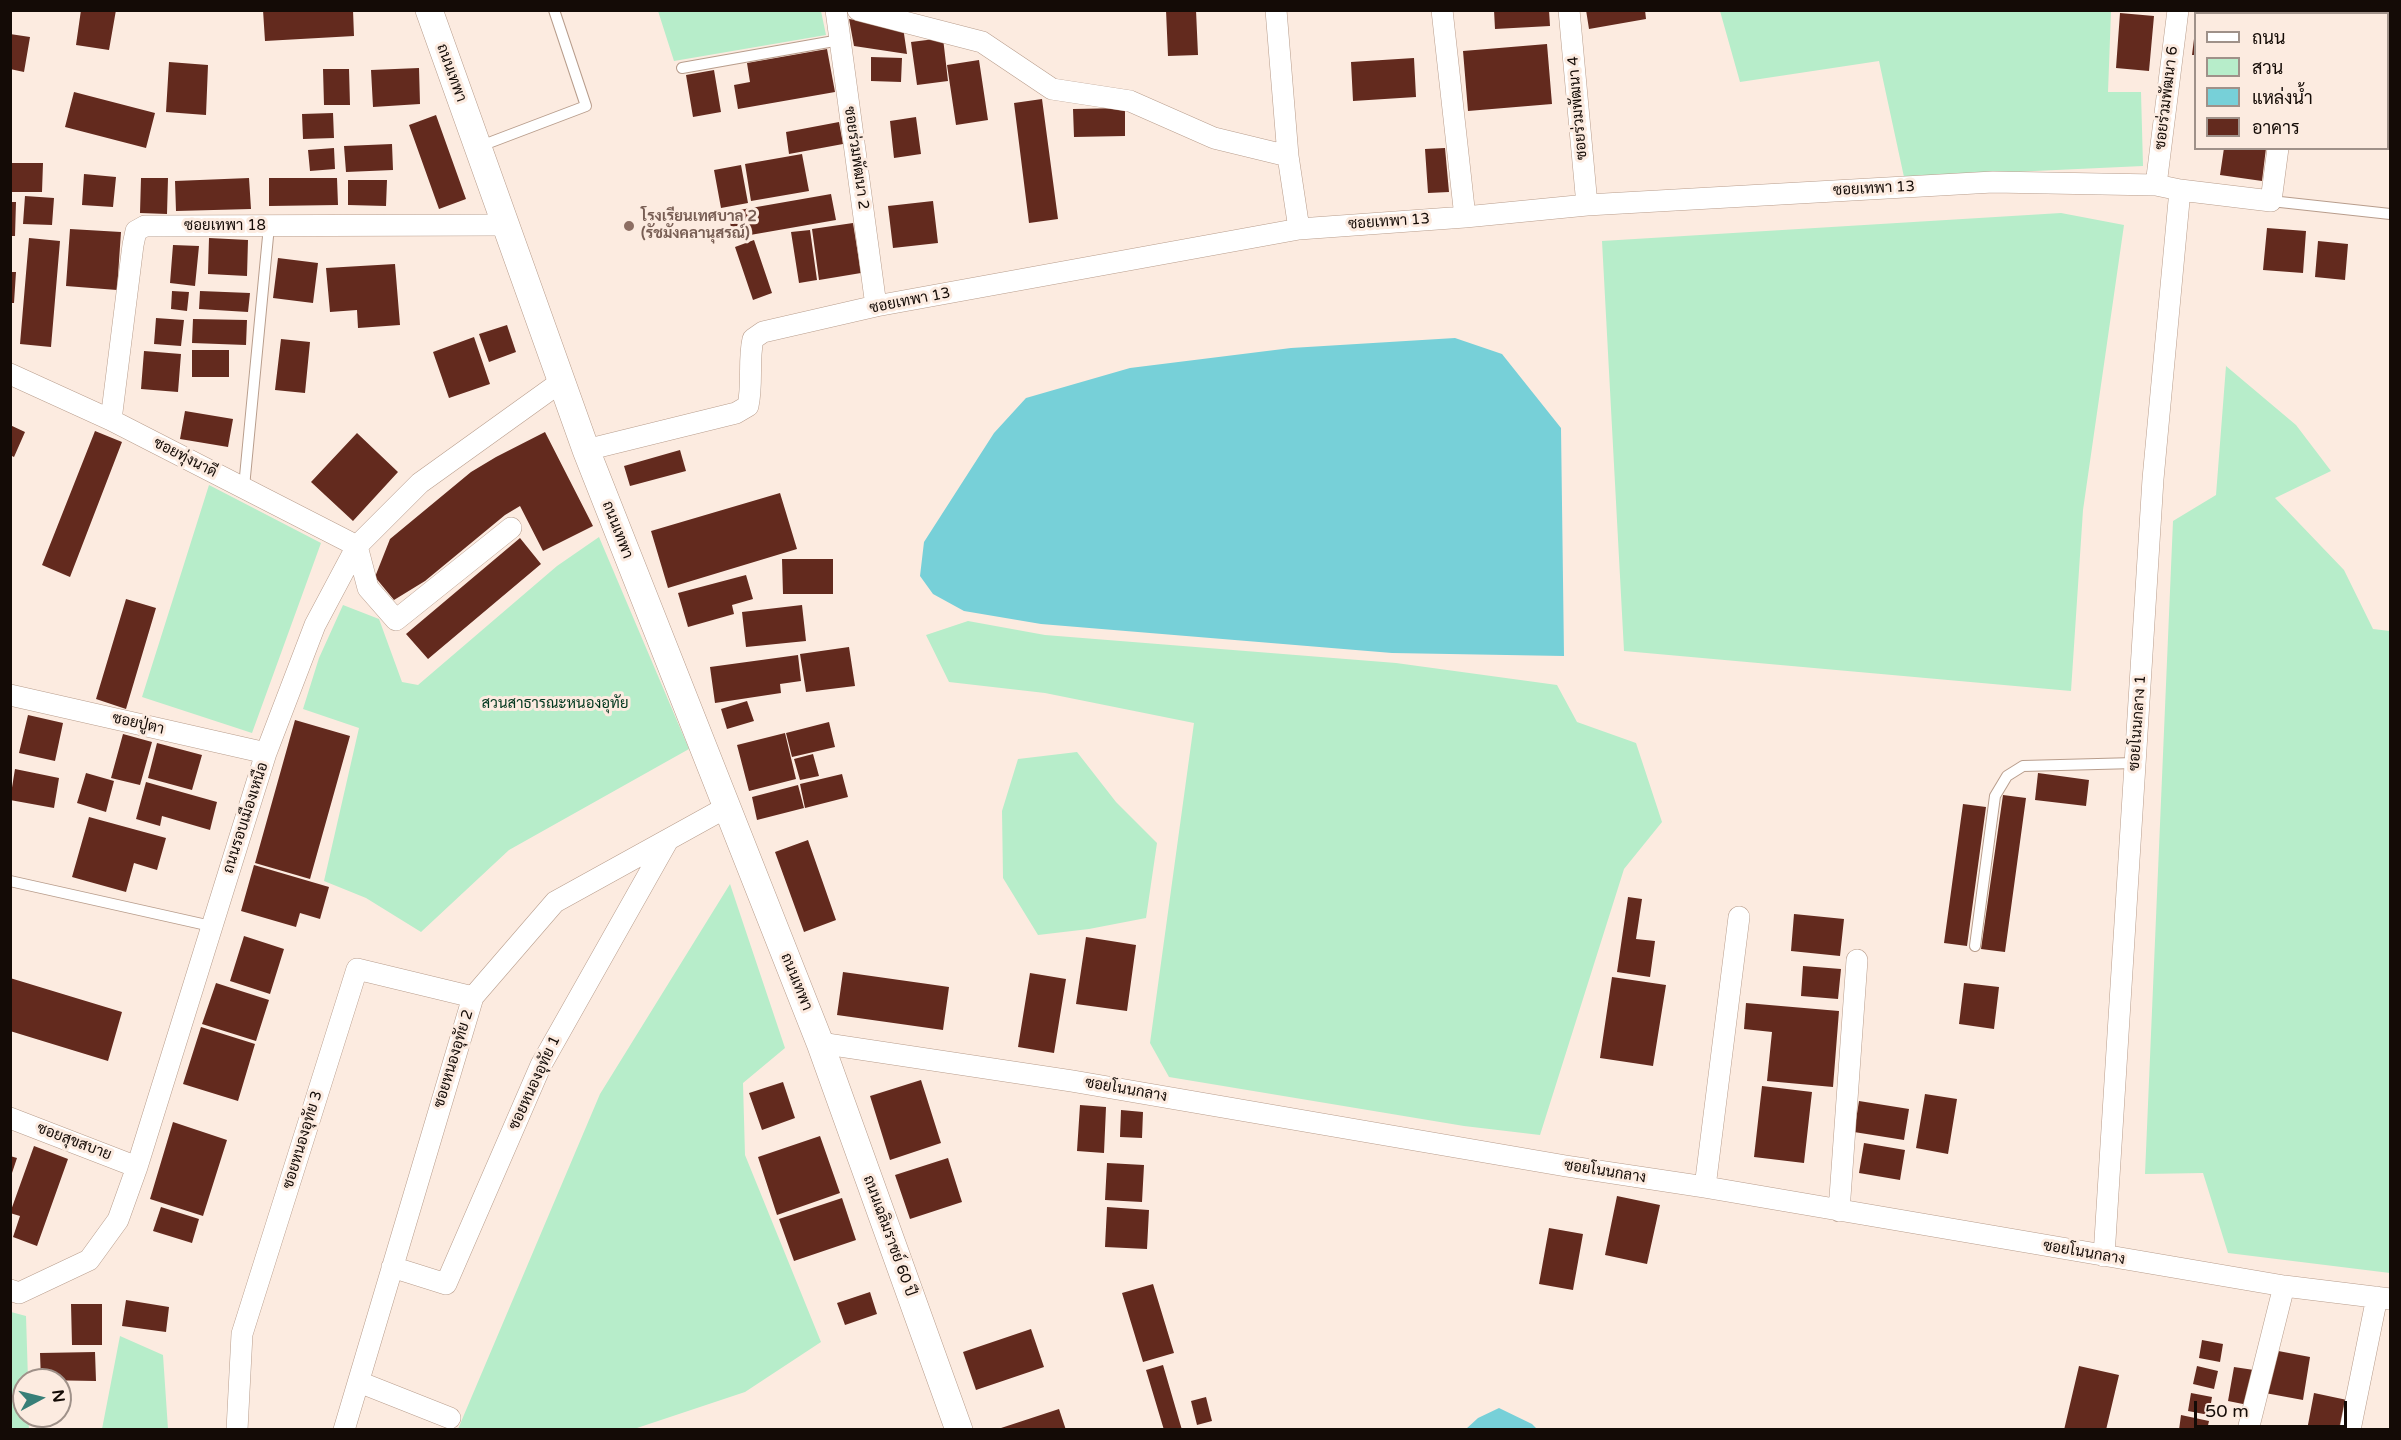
<!DOCTYPE html>
<html>
<head>
<meta charset="utf-8">
<style>
	body { margin:0 }
	#map { position:relative; width:2401px; height:1440px; overflow:hidden; background:#fcebe0; font-family:"Varela Round",Sarabun,sans-serif }
	canvas { display:block }
	.frame { position:absolute; inset:0; border:12px solid #140b06; pointer-events:none }
	.legend { position:absolute; left:2194px; top:12px; width:195px; height:138px; box-sizing:border-box; background:#fcebe0; border:2px solid #9f9189; margin:0; padding:8px 10px; list-style:none; font-size:18px; color:#140b06 }
	.legend li { display:flex; align-items:center; gap:12px; height:30px }
	.legend b { width:30px; border:2px solid #9f9189 }
	.north { position:absolute; left:12px; top:1368px; width:60px; height:60px; box-sizing:border-box; background:#fcebe0; border:2px solid #9f9189; border-radius:50%; rotate:83deg; font-size:16px; font-weight:700; line-height:24px; text-align:center; color:#140b06 }
	.north::after { content:''; display:block; margin:auto; width:21px; height:27px; background:#387f78; clip-path:polygon(50% 0,100% 100%,50% 72%,0 100%) }
	.scale { position:absolute; left:2194px; top:1401px; width:153px; height:27px; box-sizing:border-box; border:3px solid #140b06; border-top:0; padding-left:8px; font-size:18px; line-height:21px; white-space:nowrap; color:#140b06; -webkit-text-stroke:4px #fcebe0; paint-order:stroke }
</style>
</head>
<body>
<div id="map">
<canvas width="2401" height="1440"></canvas>
<div class="frame"></div>
<ul class="legend">
<li><b style="height:8px;background:#fff"></b>ถนน</li>
<li><b style="height:16px;background:#b7edca"></b>สวน</li>
<li><b style="height:16px;background:#77d0d8"></b>แหล่งน้ำ</li>
<li><b style="height:16px;background:#632a1e"></b>อาคาร</li>
</ul>
<div class="north">N</div>
<div class="scale">50 m</div>
</div>
<script>
const c = document.querySelector('canvas').getContext('2d');
c.lineJoin = 'round';
function fillPath(path, color) { c.fillStyle = color; c.fill(path, 'evenodd'); }
function trace(path, color, width, dash) { c.strokeStyle = color; c.lineWidth = width; c.lineCap = dash ? 'butt' : 'round'; c.setLineDash(dash || []); c.stroke(path); }
function drawText(font, color, halo, rows, align = 'center') {
  c.font = font + ' "Varela Round",Sarabun,sans-serif'; c.lineWidth = 6; c.setLineDash([]); c.textBaseline = 'middle'; c.strokeStyle = halo; c.fillStyle = color; for (const [text, x, y, turn = 0] of rows) {
    c.save(); c.translate(x, y); c.rotate((+turn || 0) * Math.PI / 180); c.textAlign = isNaN(turn) ? turn : align; if (halo) c.strokeText(text, 0, 0); c.fillText(text, 0, 0); c.restore();
  }
}
fillPath(new Path2D(`
	M658,11H821L826,35L674,61Z
	M1720,11H2111L2108,92H2141L2143,166L1904,177L1879,61L1740,82Z
	M2061,213L2124,225L2083,510L2071,691L1624,651L1602,241Z
	M2226,366L2296,425L2331,471L2275,498L2344,570L2373,629L2390,631V1273L2228,1253L2203,1173L2145,1174L2173,521L2216,495Z
	M209,485L321,543L252,733L142,697Z
	M599,537L689,749L509,850L421,932L366,898L324,881L359,728L303,709L319,658L343,605L379,619L402,682L418,685L557,566Z
	M968,621L1045,635L1396,663L1557,685L1577,722L1636,743L1662,822L1624,869L1540,1135L1464,1126L1169,1077L1150,1043L1194,723L1045,693L949,682L926,635Z
	M1077,752L1116,802L1157,843L1146,918L1089,929L1038,935L1003,878L1002,811L1018,759Z
	M730,884L785,1048L743,1083L745,1155L821,1342L745,1392L634,1429H458L600,1094Z
	M11,1312L26,1316L28,1380H24V1416H28L29,1429H11Z
	M120,1336L163,1355L168,1429H102Z`), '#b7edca');
fillPath(new Path2D(`
	M1455,338L1502,354L1561,428L1564,656L1392,653L1041,624L964,611L933,594L920,576L924,542L994,433L1026,398L1130,368L1291,348Z
	M1499,1408L1532,1424L1537,1429H1466L1478,1418Z`), '#77d0d8');
fillPath(new Path2D(`
	M81,10H116L109,50L76,45Z
	M263,10H353L354,36L265,41Z
	M1166,10H1196L1198,55L1168,56Z
	M1494,10H1549L1550,26L1495,29Z
	M1586,10H1645L1646,19L1589,29Z
	M2198,10L2217,12L2216,14H2197Z
	M2120,13L2154,16L2149,71L2116,68Z
	M849,19L903,27L907,54L854,46Z
	M10,34L30,37L24,72L10,69Z
	M943,38L948,81L917,85L911,42Z
	M2194,39H2196V55H2192Z
	M1547,44L1552,104L1468,111L1463,51Z
	M827,49L835,92L738,109L734,85L750,82L747,63Z
	M871,57L902,58L901,82L871,81Z
	M1414,58L1416,97L1353,101L1351,62Z
	M979,60L988,120L956,125L947,65Z
	M169,62L208,65L206,115L166,112Z
	M419,68L420,104L373,107L371,70Z
	M323,69H349L350,105H324Z
	M714,70L721,112L693,117L686,75Z
	M74,92L155,113L146,148L65,127Z
	M1042,99L1058,219L1029,223L1014,103Z
	M1125,108V136L1074,137L1073,109Z
	M333,113L334,138L303,139L302,114Z
	M436,115L466,199L439,209L409,125Z
	M916,117L921,154L894,158L890,121Z
	M839,122L843,144L789,154L786,132Z
	M392,144L393,170L346,172L344,146Z
	M334,148L335,169L310,171L308,150Z
	M1445,148L1449,192L1428,193L1425,149Z
	M2224,148H2266L2262,181L2220,175Z
	M802,154L809,191L751,201L745,164Z
	M10,163H43L42,192H10Z
	M741,165L748,203L721,208L714,170Z
	M84,174L116,177L113,207L82,205Z
	M141,178H168L167,214L140,213Z
	M249,178L251,209L176,211L175,181Z
	M269,178H337L338,205L269,206Z
	M348,180H387L386,206L348,205Z
	M831,194L836,220L733,238L728,212Z
	M25,196L54,198L52,225L23,224Z
	M933,201L938,243L893,248L888,206Z
	M10,202H16L15,236H10Z
	M853,223L861,273L819,280L812,229Z
	M2267,228L2306,231L2303,273L2263,270Z
	M70,229L121,232L117,290L66,286Z
	M810,230L817,280L799,283L791,232Z
	M29,238L60,241L51,347L20,344Z
	M209,238L248,240L247,276L208,274Z
	M754,240L772,293L753,300L735,247Z
	M2318,241L2348,244L2345,280L2315,277Z
	M173,245L199,246L195,286L170,283Z
	M278,258L318,263L313,303L273,298Z
	M395,264L400,325L358,328L357,310L330,312L326,268Z
	M10,272H16L14,303H10Z
	M172,291L189,292L187,311L171,309Z
	M200,291L250,293L248,312L199,309Z
	M156,318L184,320L181,346L154,344Z
	M193,319L247,320L246,345L192,343Z
	M507,325L516,352L489,362L479,334Z
	M474,337L490,384L449,398L433,352Z
	M281,339L310,342L305,393L275,390Z
	M192,350H229V377H192Z
	M144,351L181,354L178,392L141,389Z
	M185,411L233,419L228,447L180,439Z
	M10,425L25,432L14,457L10,455Z
	M95,431L122,442L70,577L42,565Z
	M545,432L593,526L543,551L520,506L505,515L425,581L394,600L375,577L390,539L471,472L496,457Z
	M357,433L398,472L353,521L311,482Z
	M680,450L686,471L630,486L624,466Z
	M780,493L797,549L668,588L651,531Z
	M520,538L541,564L428,659L406,634Z
	M782,559H833V594H783Z
	M746,575L753,599L732,605L734,614L688,627L678,593Z
	M126,599L156,608L126,709L96,699Z
	M802,605L806,641L746,647L742,612Z
	M849,647L855,686L806,692L800,654Z
	M798,655L801,681L780,684L781,693L715,703L710,667Z
	M747,701L754,721L727,729L721,709Z
	M28,715L63,723L55,761L19,753Z
	M295,720L350,736L310,879L255,863Z
	M829,722L835,747L792,757L786,733Z
	M785,733L796,779L749,791L737,745Z
	M123,734L152,742L140,785L111,778Z
	M157,743L202,755L192,790L148,778Z
	M813,754L819,776L800,780L794,759Z
	M15,769L59,778L54,808L10,800Z
	M86,773L114,781L106,812L77,803Z
	M2038,773L2089,780L2086,806L2035,800Z
	M842,774L848,797L805,808L800,784Z
	M146,782L217,802L210,830L162,816L160,826L136,819Z
	M798,785L804,808L757,820L752,797Z
	M2003,795L2026,798L2005,952L1981,949Z
	M1963,804L1986,807L1967,946L1944,943Z
	M89,817L166,838L157,870L134,863L126,892L72,877Z
	M808,840L836,920L804,932L775,852Z
	M254,865L329,887L320,919L300,913L296,927L241,911Z
	M1628,897L1642,899L1636,939L1655,941L1650,977L1617,972Z
	M1794,914L1844,919L1840,956L1791,951Z
	M244,936L284,949L270,994L230,981Z
	M1086,937L1136,945L1127,1011L1076,1004Z
	M1803,966L1841,969L1838,999L1801,996Z
	M843,972L949,987L943,1030L837,1015Z
	M1030,973L1066,979L1054,1053L1018,1047Z
	M1612,977L1666,985L1653,1066L1600,1058Z
	M10,978L122,1012L108,1061L10,1031Z
	M216,983L269,1000L256,1041L202,1024Z
	M1964,983L1999,987L1994,1029L1959,1024Z
	M1746,1003L1839,1011L1833,1087L1767,1081L1772,1032L1744,1029Z
	M201,1027L255,1044L238,1101L183,1084Z
	M921,1080L941,1143L890,1160L870,1096Z
	M783,1082L795,1118L762,1130L749,1093Z
	M1762,1086L1812,1092L1804,1163L1754,1157Z
	M1925,1094L1957,1099L1948,1154L1916,1148Z
	M1859,1101L1909,1109L1904,1140L1854,1132Z
	M1080,1105L1106,1107L1104,1153L1077,1151Z
	M1121,1110L1143,1112L1142,1138L1120,1137Z
	M173,1122L227,1140L203,1216L150,1199Z
	M820,1136L840,1193L777,1215L758,1157Z
	M1864,1143L1905,1150L1900,1180L1859,1173Z
	M34,1146L68,1159L37,1246L13,1237L20,1216L10,1213Z
	M10,1156L17,1158L11,1176H10Z
	M948,1158L962,1202L910,1219L895,1175Z
	M1107,1163L1144,1165L1142,1202L1105,1200Z
	M1617,1196L1660,1205L1647,1264L1605,1255Z
	M842,1198L856,1240L794,1261L779,1219Z
	M161,1207L199,1219L192,1243L153,1231Z
	M1107,1207L1149,1210L1147,1249L1105,1247Z
	M1549,1228L1583,1234L1573,1290L1539,1284Z
	M1153,1284L1174,1353L1143,1362L1122,1293Z
	M870,1292L877,1314L845,1325L837,1303Z
	M126,1300L169,1307L166,1332L122,1326Z
	M71,1304H102V1345H72Z
	M1031,1329L1044,1367L976,1390L963,1352Z
	M2202,1340L2223,1344L2220,1362L2199,1358Z
	M2273,1350L2310,1357L2303,1400L2265,1393Z
	M95,1352L96,1381L41,1380L40,1353Z
	M1163,1365L1182,1430H1164L1146,1370Z
	M2079,1366L2119,1375L2106,1430H2064Z
	M2197,1366L2218,1371L2214,1389L2193,1384Z
	M2234,1367L2254,1370L2248,1405L2228,1401Z
	M2191,1393L2212,1397L2209,1415L2188,1411Z
	M2314,1393L2347,1400L2341,1430H2307Z
	M1206,1397L1212,1421L1197,1425L1191,1401Z
	M1059,1409L1066,1430H998V1429Z
	M2181,1415L2209,1421L2207,1430H2179Z`), '#632a1e');
const service = new Path2D(`
	M682,68L840,40
	M478,147L586,106L554,10
	M2271,201L2390,214
	M244,487L269,226
	M10,881L211,926
	M1975,946L1995,796L2007,776L2023,766L2135,763`);
const minor = new Path2D(`
	M836,10L876,306
	M858,10L982,42L1052,89L1130,101L1214,138L1288,156
	M1276,10L1288,156L1299,229
	M1442,10L1465,217
	M1569,10L1587,205
	M2298,14V10
	M2156,185L2178,10
	M10,374L111,420L357,546L368,588L396,620L511,528
	M111,420L133,245L136,231L145,226L506,225
	M586,450L736,413L748,406C753,383 748,361 753,339L763,332L876,306L1299,229L1465,217L1587,205L1993,182L2156,185L2180,190L2271,201L2278,148
	M10,695L266,753
	M820,1043L1072,1081L1566,1166L1705,1187L2284,1286L2390,1299
	M10,1118L137,1167
	M1705,1187L1739,917
	M1839,1211L1857,960
	M2104,1256L2153,479L2180,190
	M392,1267L446,1284L541,1065L668,840
	M10,1290L19,1293L89,1260L118,1220L137,1167L266,753L315,625L357,546L420,483L562,381
	M359,1382L450,1418
	M237,1430L242,1334L357,969L473,997
	M344,1430L473,997L555,902L727,807
	M2248,1430L2284,1286
	M2350,1430L2377,1297`);
const tertiary = new Path2D(`
	M429,10L586,450L820,1043L959,1430`);
trace(service, '#b89d8c', 12);
trace(minor, '#b89d8c', 22);
trace(tertiary, '#b89d8c', 28);
trace(service, '#fff', 10);
trace(minor, '#fff', 21);
trace(tertiary, '#fff', 27);
for (const [x, y, r, color] of [
	[629,226,6,"#8d6e63"]
]) { const dot = new Path2D(); dot.arc(x, y, r, 0, 2 * Math.PI); c.fillStyle = color; c.fill(dot); trace(dot, '#fcebe0', 2); }
drawText('15px', '#140b06', '#fcebe0', [
	["ถนนเทพา",451,73,70],
	["ซอยร่วมพัฒนา 6",2167,98,-83],
	["ซอยร่วมพัฒนา 4",1578,108,-95],
	["ซอยร่วมพัฒนา 2",856,158,82],
	["ซอยเทพา 13",1874,189,-3],
	["ซอยเทพา 13",1389,222,-4],
	["ซอยเทพา 18",225,226],
	["ซอยเทพา 13",910,301,-11],
	["ซอยทุ่งนาดี",185,458,27],
	["ถนนเทพา",617,530,69],
	["ซอยโนนกลาง 1",2138,723,-86],
	["ซอยปู่ตา",138,724,13],
	["ถนนรอบเมืองเหนือ",246,818,-72],
	["ถนนเทพา",796,982,68],
	["ซอยหนองอุทัย 2",454,1059,-73],
	["ซอยหนองอุทัย 1",535,1083,-65],
	["ซอยโนนกลาง",1126,1090,10],
	["ซอยหนองอุทัย 3",303,1140,-73],
	["ซอยสุขสบาย",74,1142,21],
	["ซอยโนนกลาง",1605,1172,9],
	["ถนนเฉลิมราชย์ 60 ปี",889,1236,70],
	["ซอยโนนกลาง",2084,1253,10]
]);
drawText('bold 15px', '#785e54', '#fcebe0', [
	["โรงเรียนเทศบาล 2",641,217],
	["(รัชมังคลานุสรณ์)",641,234]
], 'left');
drawText('15px', '#02371e', '#fcebe0', [
	["สวนสาธารณะหนองอุทัย",555,704]
]);
</script>
</body>
</html>
